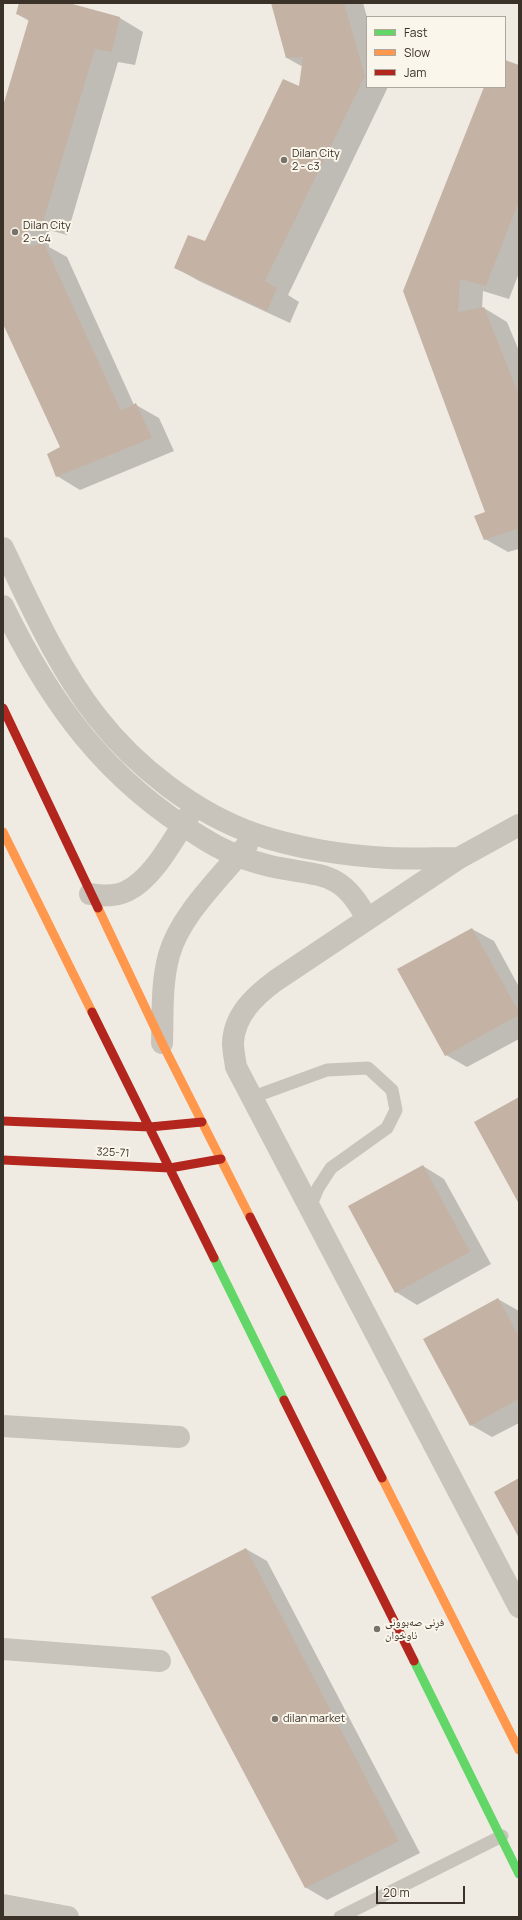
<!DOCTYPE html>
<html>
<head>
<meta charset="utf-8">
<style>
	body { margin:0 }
	#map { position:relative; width:522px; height:1920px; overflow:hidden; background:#efebe3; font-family:Manrope,sans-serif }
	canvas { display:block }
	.frame { position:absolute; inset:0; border:4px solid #3a3129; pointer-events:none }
	.legend { position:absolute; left:366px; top:16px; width:140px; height:72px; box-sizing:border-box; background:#fbf6eb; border:1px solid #aea79d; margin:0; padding:5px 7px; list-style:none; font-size:12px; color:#3a3129 }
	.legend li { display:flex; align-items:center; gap:8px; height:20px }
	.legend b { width:20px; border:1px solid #aea79d }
	.scale { position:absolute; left:376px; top:1886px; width:89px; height:18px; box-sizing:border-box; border:2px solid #3a3129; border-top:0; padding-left:5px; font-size:12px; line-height:14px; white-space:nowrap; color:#3a3129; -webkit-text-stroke:3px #fbf6eb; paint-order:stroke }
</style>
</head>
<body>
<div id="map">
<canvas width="522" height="1920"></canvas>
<div class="frame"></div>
<ul class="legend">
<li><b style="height:5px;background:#63d668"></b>Fast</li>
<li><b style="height:5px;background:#ff974d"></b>Slow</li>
<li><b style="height:5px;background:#b3261e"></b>Jam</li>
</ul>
<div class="scale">20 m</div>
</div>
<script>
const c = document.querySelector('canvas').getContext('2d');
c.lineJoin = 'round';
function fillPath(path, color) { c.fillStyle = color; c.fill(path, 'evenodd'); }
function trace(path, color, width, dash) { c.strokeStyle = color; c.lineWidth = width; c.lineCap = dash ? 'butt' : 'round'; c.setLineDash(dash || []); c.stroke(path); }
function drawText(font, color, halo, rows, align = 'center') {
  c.font = font + ' Manrope,"Noto Naskh Arabic",sans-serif'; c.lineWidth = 4; c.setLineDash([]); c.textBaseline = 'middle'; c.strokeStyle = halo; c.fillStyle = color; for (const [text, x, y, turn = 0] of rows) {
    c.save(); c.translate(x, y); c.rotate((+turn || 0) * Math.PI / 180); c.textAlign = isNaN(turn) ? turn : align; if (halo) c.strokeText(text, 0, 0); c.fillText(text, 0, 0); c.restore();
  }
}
fillPath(new Path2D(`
	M20,3H65L120,18L143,32L135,65L118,62L67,235L49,230V247L67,257L134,405H136L159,418L174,451L80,490L57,476L61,448L3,322V109L29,21L17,14Z
	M272,3H363L367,17V87H387V89L288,295L299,302L290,323L199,281L176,268L205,242L300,87L303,67L287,58Z
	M505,61L519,66V273L509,299L483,291L482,309L484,308L507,322L519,351V549L508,552L485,539L487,512L404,291L485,87H505Z
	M472,929L494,941L519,987V1039L467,1067L446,1055Z
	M423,1166L444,1179L491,1264L417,1305L396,1292Z
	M498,1299L519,1311V1423L492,1437L471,1425Z
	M246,1549L267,1561L420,1853L327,1900L305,1887Z`), '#0003');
fillPath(new Path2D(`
	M19,3H69L120,17L112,52L95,49L43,222L26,218L27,247L44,243L121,411L136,403L152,438L56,477L47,454L60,447L3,324V106L29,19L16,14Z
	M271,3H344L365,76L265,281L277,288L267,311L174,268L188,235L205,241L283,79L299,86L303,57L286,58Z
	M505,60L519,65V201L486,286L460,279L458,312L484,307L519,395V528L484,540L474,516L485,512L403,291L484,87H505Z
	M472,928L519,1012V1015L445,1056L397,969Z
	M519,1097V1204L474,1122Z
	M423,1165L470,1252L395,1293L348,1206Z
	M498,1298L519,1337V1399L470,1426L423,1339Z
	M519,1478V1538L494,1492Z
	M246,1548L399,1841L305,1888L151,1597Z`), '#c4b2a4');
trace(new Path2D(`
	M253,1097L327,1070L368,1068L392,1090L396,1110L387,1128L331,1168L318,1188L310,1207
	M340,1917L502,1836`), '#c8c4bc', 13);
trace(new Path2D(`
	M3,548C30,604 58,668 97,717C136,767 195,813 255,834C295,848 347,856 389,858C412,859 435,858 459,858
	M3,606C51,704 106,780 201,837C222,851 245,860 270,866C319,877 341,868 367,919
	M519,825L459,858L275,981C255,996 234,1015 233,1043C233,1051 235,1059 236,1067L519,1607
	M90,894C102,896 115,897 127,891C154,878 173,839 190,814
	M162,1043C163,1014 161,984 169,955C180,915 221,877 247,845
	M3,1426L179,1437
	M3,1649L160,1661
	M3,1905L68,1917`), '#c8c4bc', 22);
trace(new Path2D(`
	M214,1258L284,1400
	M414,1661L519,1874`), '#63d668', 9);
trace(new Path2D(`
	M3,832L92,1012
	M98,908L162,1043L250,1217
	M382,1478L519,1750`), '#ff974d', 9);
trace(new Path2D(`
	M3,708L98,908
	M92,1012L214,1258
	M3,1121L150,1127L202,1122
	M3,1160L170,1168L221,1159
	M250,1217L382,1478
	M284,1400L414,1661`), '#b3261e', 9);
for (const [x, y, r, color] of [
	[284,160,4,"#79726a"],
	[15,232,4,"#79726a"],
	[377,1629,4,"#79726a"],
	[275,1719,4,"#79726a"]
]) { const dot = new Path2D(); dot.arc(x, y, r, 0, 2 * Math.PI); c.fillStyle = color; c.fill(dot); trace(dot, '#fbf6eb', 1.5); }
drawText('11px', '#3a3129', '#fbf6eb', [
	["Dilan City",292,154],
	["2 - c3",292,167],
	["Dilan City",23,226],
	["2 - c4",23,239],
	["فڕنی صەبوونی",385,1623],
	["ناوخوان",385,1636],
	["dilan market",283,1719]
], 'left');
drawText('11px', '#3a3129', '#fbf6eb', [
	["325-71",113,1153,3]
]);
</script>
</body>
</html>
